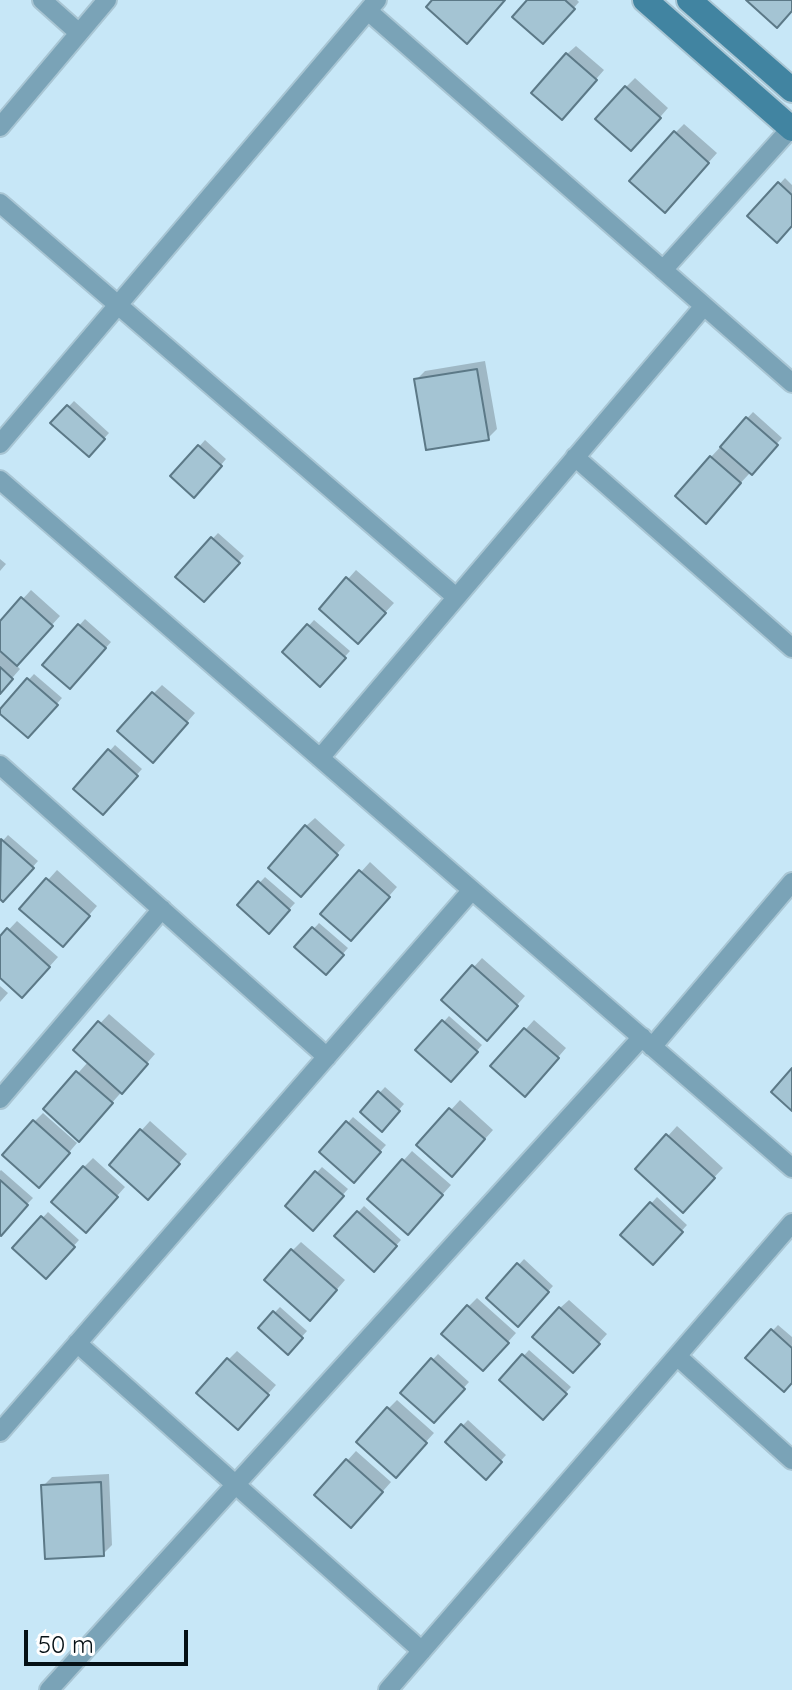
<!DOCTYPE html>
<html>
<head>
<meta charset="utf-8">
<style>
	body { margin:0 }
	#map { position:relative; width:792px; height:1690px; overflow:hidden; background:#c7e7f7; font-family:Quicksand,sans-serif }
	canvas { display:block }
	.scale { position:absolute; left:24px; top:1630px; width:164px; height:36px; box-sizing:border-box; border:4px solid #051015; border-top:0; padding-left:10px; font-size:24px; line-height:28px; white-space:nowrap; color:#051015; -webkit-text-stroke:6px #fff; paint-order:stroke }
</style>
</head>
<body>
<div id="map">
<canvas width="792" height="1690"></canvas>
<div class="scale">50 m</div>
</div>
<script>
const c = document.querySelector('canvas').getContext('2d');
c.lineJoin = 'round';
function fillPath(path, color) { c.fillStyle = color; c.fill(path, 'evenodd'); }
function trace(path, color, width, dash) { c.strokeStyle = color; c.lineWidth = width; c.lineCap = dash ? 'butt' : 'round'; c.setLineDash(dash || []); c.stroke(path); }
fillPath(new Path2D(`
	M529,0H577L579,2L549,36Z
	M576,46L604,70L571,108L567,54Z
	M635,78L668,108L640,140L626,87Z
	M684,124L717,153L674,201L675,133Z
	M785,178L792,185V224L750,216Z
	M485,361L497,429L488,438L416,380L425,371Z
	M74,401L109,433L89,455L53,423Z
	M753,412L782,438L714,512L711,457Z
	M205,440L226,459L200,490L173,476Z
	M218,533L244,556L204,599L178,576Z
	M0,559L6,564L0,571Z
	M356,570L394,603L367,632L348,579Z
	M31,590L60,616L16,665L20,669L0,692V624Z
	M85,619L111,642L76,681L45,664Z
	M314,620L350,651L320,684L285,652Z
	M34,674L62,698L28,736L0,711Z
	M162,685L195,713L161,752L153,694Z
	M115,745L142,769L102,813L76,789Z
	M315,818L345,845L309,885L306,826Z
	M8,835L38,861L3,900L0,897V844Z
	M370,862L397,887L360,929L323,914Z
	M57,870L97,906L71,936L22,909Z
	M265,877L295,903L269,931L239,905Z
	M17,921L58,957L31,987L0,976V939Z
	M319,923L348,948L326,973L297,947Z
	M482,958L525,996L496,1029L444,1000Z
	M0,986L8,993L0,1002Z
	M109,1014L155,1054L88,1130L46,1109L88,1062L75,1050Z
	M449,1016L482,1045L451,1080L418,1050Z
	M534,1020L566,1048L534,1085L493,1066Z
	M385,1087L404,1104L382,1129L362,1112Z
	M460,1100L493,1130L461,1166L419,1145Z
	M43,1113L77,1143L48,1177L34,1122Z
	M353,1117L386,1145L354,1180L322,1152Z
	M150,1121L187,1154L157,1188L111,1164Z
	M677,1126L723,1168L692,1201L638,1169Z
	M412,1151L451,1185L417,1223L370,1198Z
	M93,1158L125,1187L94,1222L84,1167Z
	M322,1167L348,1189L313,1228L287,1205Z
	M1,1170L33,1198L0,1232V1171Z
	M657,1197L687,1225L653,1262L623,1235Z
	M364,1206L401,1240L374,1269L337,1236Z
	M48,1212L79,1240L46,1276L15,1248Z
	M301,1242L345,1280L319,1310L293,1250Z
	M524,1259L553,1286L518,1324L489,1298Z
	M477,1298L516,1333L492,1360L468,1307Z
	M569,1300L607,1334L582,1362L560,1308Z
	M280,1307L307,1331L288,1352L260,1328Z
	M778,1325L792,1337V1381L748,1357Z
	M529,1350L571,1387L543,1417L502,1380Z
	M237,1351L276,1385L246,1419L228,1360Z
	M438,1354L469,1382L434,1420L403,1392Z
	M397,1400L434,1433L404,1466L388,1409Z
	M468,1420L506,1455L486,1477L447,1442Z
	M356,1451L391,1482L360,1517L317,1494Z
	M109,1474L112,1545L103,1554L43,1486L52,1477Z`), '#0003');
const building = new Path2D(`
	M432,0H505L467,44L426,7Z
	M527,0H565L575,9L543,44L512,17Z
	M746,0H792V11L777,28Z
	M566,53L597,80L562,120L531,93Z
	M625,86L661,118L631,151L595,119Z
	M674,131L709,163L665,213L629,181Z
	M778,182L792,195V226L777,243L747,216Z
	M477,369L489,440L426,450L414,379Z
	M67,405L105,439L89,457L50,423Z
	M746,417L778,445L752,475L720,447Z
	M198,445L222,466L194,498L170,476Z
	M710,456L741,483L706,524L675,496Z
	M211,537L240,563L204,602L175,577Z
	M346,577L386,613L358,644L319,609Z
	M21,597L53,626L17,666L0,651V621Z
	M78,624L106,648L70,689L42,665Z
	M307,624L346,658L320,687L282,652Z
	M0,667L13,679L0,694Z
	M27,678L58,705L28,738L0,714V709Z
	M152,692L188,723L153,763L117,731Z
	M108,749L138,776L103,815L73,789Z
	M305,825L338,855L301,897L268,868Z
	M1,839L34,868L3,902L0,899Z
	M359,870L390,897L351,941L320,914Z
	M46,878L90,916L63,947L19,909Z
	M258,881L290,910L269,934L237,905Z
	M312,927L344,955L326,975L294,947Z
	M7,928L50,967L22,998L0,978V936Z
	M472,965L518,1006L487,1041L441,1000Z
	M442,1020L478,1052L451,1082L415,1050Z
	M98,1021L148,1064L122,1094L73,1050Z
	M524,1028L559,1058L525,1097L490,1066Z
	M792,1068V1111L771,1092Z
	M76,1071L113,1103L79,1142L43,1109Z
	M378,1091L400,1111L382,1132L360,1112Z
	M449,1108L485,1139L452,1177L416,1145Z
	M33,1120L70,1153L39,1188L2,1155Z
	M346,1121L381,1152L354,1183L319,1152Z
	M140,1129L180,1164L148,1200L109,1165Z
	M666,1134L715,1178L683,1213L635,1169Z
	M402,1159L443,1195L408,1235L367,1199Z
	M83,1166L118,1197L86,1233L51,1202Z
	M315,1171L344,1196L313,1231L285,1206Z
	M0,1180L28,1205L1,1236L0,1235Z
	M650,1202L683,1232L653,1265L620,1235Z
	M357,1211L397,1246L374,1272L334,1236Z
	M41,1216L75,1247L46,1279L12,1248Z
	M291,1249L337,1290L310,1321L264,1280Z
	M517,1263L549,1292L518,1327L486,1298Z
	M467,1305L509,1343L483,1371L441,1334Z
	M559,1307L600,1344L573,1373L532,1337Z
	M273,1311L303,1338L288,1355L258,1328Z
	M771,1329L792,1348V1383L784,1392L745,1358Z
	M522,1354L567,1394L543,1420L499,1380Z
	M227,1358L269,1395L238,1430L196,1393Z
	M431,1358L465,1389L434,1423L400,1393Z
	M387,1407L427,1443L396,1478L356,1442Z
	M461,1424L502,1462L486,1480L445,1442Z
	M346,1459L383,1492L351,1528L314,1495Z
	M101,1482L104,1556L45,1559L41,1485Z`);
fillPath(building, '#a4c4d3');
trace(building, '#5c7987', 2);
const street = new Path2D(`
	M42,0L79,33
	M368,11L792,383
	M0,127L107,0
	M0,203L456,597
	M663,270L791,128
	M0,444L377,0
	M575,457L792,648
	M0,480L792,1168
	M320,758L704,306
	M0,765L327,1057
	M652,1047L792,882
	M0,1099L162,909
	M77,1343L422,1651
	M677,1356L792,1460
	M0,1432L472,890
	M49,1690L642,1037
	M388,1690L792,1223`);
const secondary = new Path2D(`
	M645,0L792,129
	M689,0L792,90`);
trace(street, '#a8c5d3', 22);
trace(secondary, '#a8c5d3', 28);
trace(street, '#7aa3b7', 18);
trace(secondary, '#4184a1', 24);
</script>
</body>
</html>
